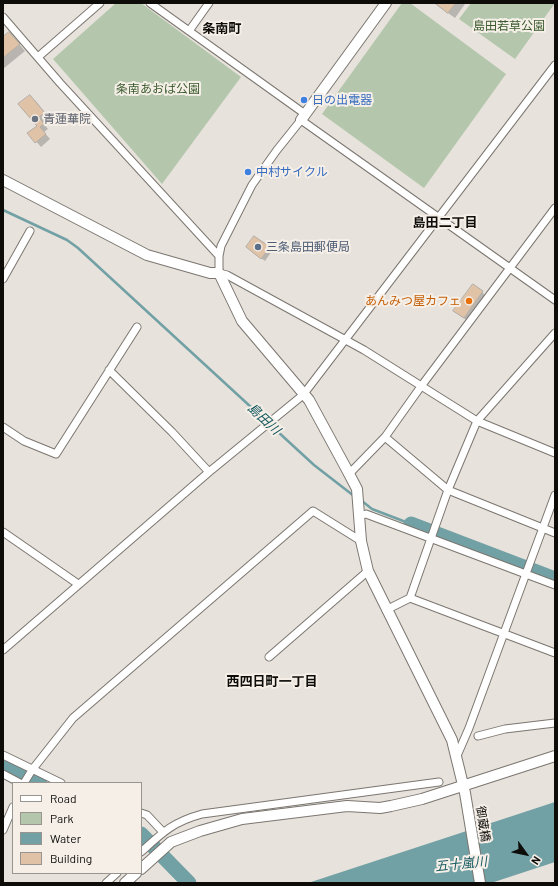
<!DOCTYPE html>
<html>
<head>
<meta charset="utf-8">
<style>
	body { margin:0 }
	#map { position:relative; width:558px; height:886px; overflow:hidden; background:#e7e2db; font-family:Barlow,sans-serif }
	canvas { display:block }
	.frame { position:absolute; inset:0; border:4px solid #0d0c09; pointer-events:none }
	.legend { position:absolute; left:12px; top:782px; width:130px; height:92px; box-sizing:border-box; background:#f5efe8; border:1px solid #98948f; margin:0; padding:5px 7px; list-style:none; font-size:12px; color:#0d0c09 }
	.legend li { display:flex; align-items:center; gap:8px; height:20px }
	.legend b { width:20px; border:1px solid #98948f }
	.north { position:absolute; left:506px; top:834px; width:40px; height:40px; -webkit-text-stroke:3px #f5efe8; paint-order:stroke; rotate:123deg; font-size:11px; font-weight:700; line-height:16px; text-align:center; color:#0d0c09 }
	.north::after { content:''; display:block; margin:auto; width:14px; height:18px; background:#0d0c09; clip-path:polygon(50% 0,100% 100%,50% 72%,0 100%) }
</style>
</head>
<body>
<div id="map">
<canvas width="558" height="886"></canvas>
<div class="frame"></div>
<ul class="legend">
<li><b style="height:5px;background:#fff"></b>Road</li>
<li><b style="height:11px;background:#b4c7ad"></b>Park</li>
<li><b style="height:11px;background:#71a0a5"></b>Water</li>
<li><b style="height:11px;background:#e0c2a6"></b>Building</li>
</ul>
<div class="north">N</div>
</div>
<script>
const c = document.querySelector('canvas').getContext('2d');
c.lineJoin = 'round';
function fillPath(path, color) { c.fillStyle = color; c.fill(path, 'evenodd'); }
function trace(path, color, width, dash) { c.strokeStyle = color; c.lineWidth = width; c.lineCap = dash ? 'butt' : 'round'; c.setLineDash(dash || []); c.stroke(path); }
function drawText(font, color, halo, rows, align = 'center') {
  c.font = font + ' Barlow,"Noto Sans JP",sans-serif'; c.lineWidth = 4; c.setLineDash([]); c.textBaseline = 'middle'; c.strokeStyle = halo; c.fillStyle = color; for (const [text, x, y, turn = 0] of rows) {
    c.save(); c.translate(x, y); c.rotate((+turn || 0) * Math.PI / 180); c.textAlign = isNaN(turn) ? turn : align; if (halo) c.strokeText(text, 0, 0); c.fillText(text, 0, 0); c.restore();
  }
}
fillPath(new Path2D(`
	M116,3H141L241,77L162,184L53,59Z
	M402,3H410L506,74L424,188L322,114Z
	M471,3H555L515,59L459,19Z`), '#b4c7ad');
fillPath(new Path2D(`
	M555,802V862L491,883H308Z`), '#71a0a5');
fillPath(new Path2D(`
	M434,3H464L465,4L455,18Z
	M3,38L15,39L25,51L3,69Z
	M35,100L49,118L43,123L48,129L44,132L50,139L41,147L29,133L38,126Z
	M269,248L272,251L265,261L250,250Z
	M482,292L487,297L469,322L454,311Z`), '#0003');
trace(new Path2D(`
	M3,210L67,240L78,248L314,465L354,496
	M362,501L372,509L411,524`), '#71a0a5', 2.5);
trace(new Path2D(`
	M411,524L555,579
	M3,764L40,783
	M141,834L189,883`), '#71a0a5', 15);
const building = new Path2D(`
	M435,3H456L448,13Z
	M9,32L20,44L3,58V37Z
	M30,95L45,113L39,117L44,124L40,127L46,134L35,143L27,133L37,126L18,104Z
	M254,236L270,247L261,259L246,247Z
	M473,284L483,291L464,318L453,311Z`);
fillPath(building, '#e0c2a6');
trace(building, '#b3ada7', 1);
const street = new Path2D(`
	M150,3L305,114
	M3,17L60,83L219,256
	M189,31L209,3
	M38,57L100,3
	M3,279L30,231
	M555,300L301,120L277,150L252,185L221,246L219,256V273L227,275L364,350L477,421L555,453
	M109,370L172,432L209,472
	M3,427L24,441L56,454L137,327
	M385,437L448,490L555,533
	M349,474L385,437L422,385L555,208
	M359,516L366,514L555,585
	M3,532L78,584
	M410,598L555,653
	M386,610L410,598L448,490L477,421L555,333
	M3,650L209,472L303,395L555,65
	M269,657L368,571
	M478,736L505,729L555,723
	M3,755L61,783
	M456,758L469,728L555,495
	M3,774L20,783
	M24,783L32,770L73,718L313,511L361,541
	M141,813L147,815L163,832
	M3,830L13,807
	M141,852C163,832 173,822 202,814L439,782
	M106,883L117,873`);
const secondary = new Path2D(`
	M301,120L386,3
	M3,180L147,255L210,273H219L242,321L309,400L346,468L357,489L361,541L368,571L452,740L465,793L480,883
	M141,869L171,842L200,831L242,819L347,806L380,808L391,806L422,799L555,756
	M125,883L136,873`);
trace(street, '#7b7670', 9);
trace(secondary, '#7b7670', 12);
trace(street, '#fff', 7);
trace(secondary, '#fff', 10);
for (const [x, y, r, color] of [
	[304,100,4,"#3f7fe0"],
	[35,119,4,"#6b7280"],
	[248,172,4,"#3f7fe0"],
	[258,247,4,"#5c6f8a"],
	[469,301,4,"#e8710a"]
]) { const dot = new Path2D(); dot.arc(x, y, r, 0, 2 * Math.PI); c.fillStyle = color; c.fill(dot); trace(dot, '#f5efe8', 1.5); }
drawText('12px', '#395a2c', '#f5efe8', [
	["島田若草公園",509,26],
	["条南あおば公園",158,89]
]);
drawText('12px', '#366cbe', '#f5efe8', [
	["日の出電器",312,100],
	["中村サイクル",256,172]
], 'left');
drawText('12px', '#5b616d', '#f5efe8', [
	["青蓮華院",43,119]
], 'left');
drawText('12px', '#4e5e75', '#f5efe8', [
	["三条島田郵便局",266,247]
], 'left');
drawText('12px', '#c56008', '#f5efe8', [
	["あんみつ屋カフェ",461,301]
], 'right');
drawText('12px', '#0d0c09', '#f5efe8', [
	["御蔵橋",483,824,81]
]);
drawText('bold 13px', '#0d0c09', '#f5efe8', [
	["条南町",222,29],
	["島田二丁目",445,223],
	["西四日町一丁目",272,682]
]);
drawText('italic 13px', '#13575e', '#f5efe8', [
	["島田川",264,419,43],
	["五十嵐川",461,864,-6]
]);
</script>
</body>
</html>
